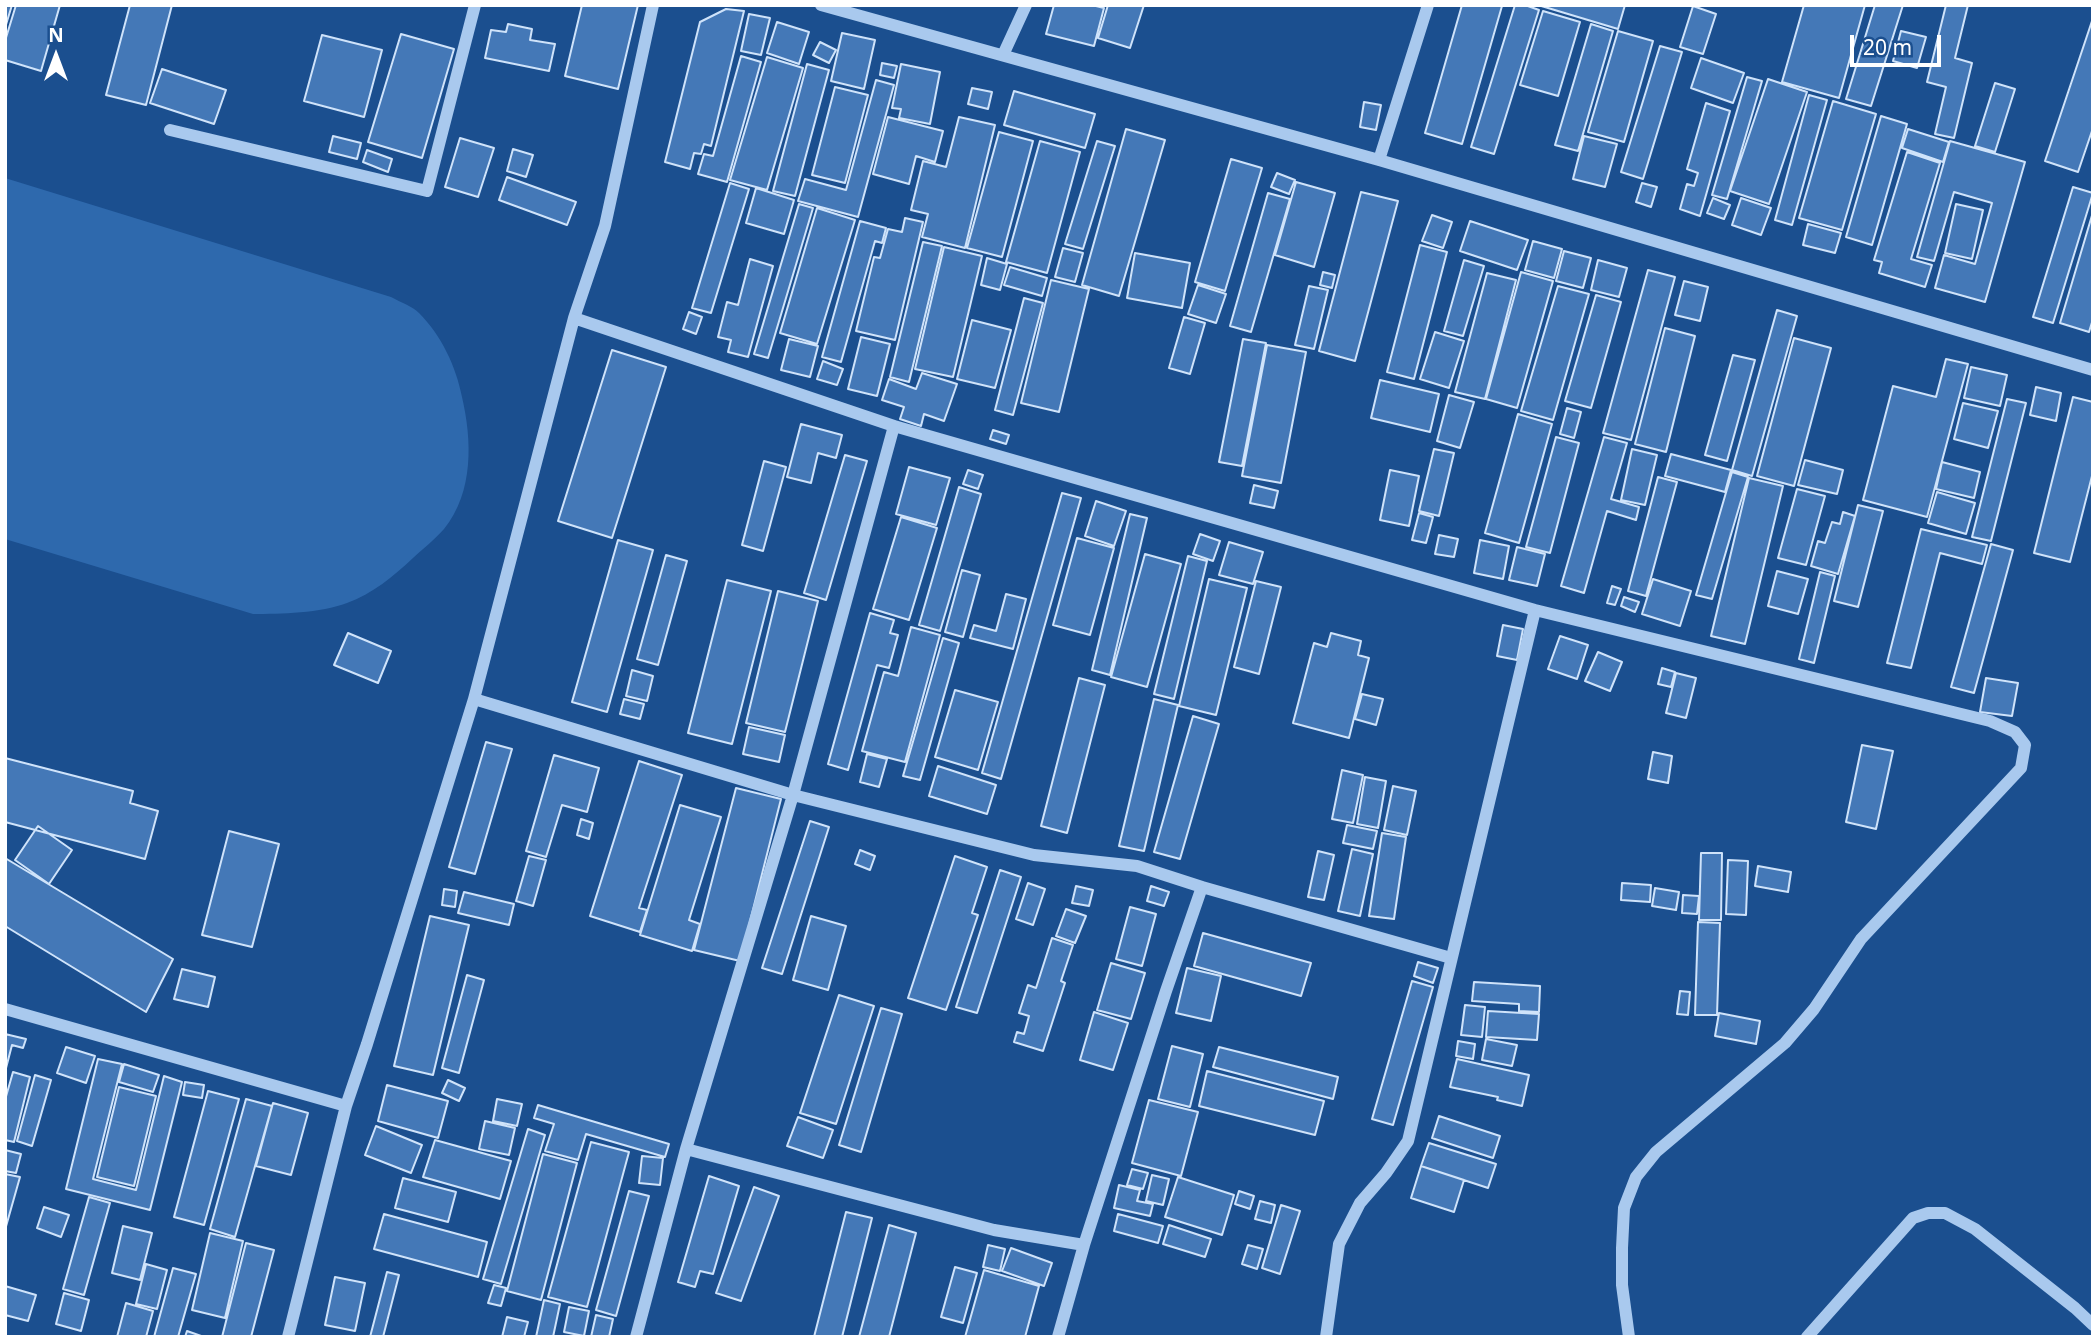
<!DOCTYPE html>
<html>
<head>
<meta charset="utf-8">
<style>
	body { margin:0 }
	#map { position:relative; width:2098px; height:1342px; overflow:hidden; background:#1b4f8f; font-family:"Noto Sans",sans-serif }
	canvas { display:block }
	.frame { position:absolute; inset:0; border:7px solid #fff; pointer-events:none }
	.north { position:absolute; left:21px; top:21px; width:70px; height:70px; -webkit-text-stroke:5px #1b4f8f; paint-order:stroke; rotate:0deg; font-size:19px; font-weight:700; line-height:28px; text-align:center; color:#fff }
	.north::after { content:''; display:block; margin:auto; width:24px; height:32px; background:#fff; clip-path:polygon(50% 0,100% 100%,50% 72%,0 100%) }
	.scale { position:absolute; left:1850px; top:35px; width:91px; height:32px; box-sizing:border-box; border:4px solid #fff; border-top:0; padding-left:9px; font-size:21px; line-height:24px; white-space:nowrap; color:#fff; -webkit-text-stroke:5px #1b4f8f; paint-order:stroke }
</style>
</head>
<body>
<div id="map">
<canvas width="2098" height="1342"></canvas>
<div class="frame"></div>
<div class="north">N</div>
<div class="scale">20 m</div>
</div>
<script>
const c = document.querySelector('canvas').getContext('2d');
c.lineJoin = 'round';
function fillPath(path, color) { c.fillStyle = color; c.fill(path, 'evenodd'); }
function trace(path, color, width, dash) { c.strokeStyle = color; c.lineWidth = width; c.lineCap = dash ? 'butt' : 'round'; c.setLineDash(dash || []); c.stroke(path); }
fillPath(new Path2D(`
	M5,178L391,297C400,302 412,306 419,313C441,335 456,366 462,397C472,440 474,492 444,529C435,539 423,549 413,558C394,576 372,594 347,603C321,613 280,614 253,614L5,539Z`), '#2e69ad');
const building = new Path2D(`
	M5,5H12L5,28Z
	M16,5H60L41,71L5,60V41Z
	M130,5H172L146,105L106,95Z
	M582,5H638L618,89L565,76Z
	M1054,5H1092L1104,8L1094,46L1046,34Z
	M1108,5H1144L1130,48L1098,38Z
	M1462,5L1502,6L1462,144L1425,133Z
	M1515,5H1525L1539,10L1494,154L1471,147Z
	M1538,5H1625L1618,29Z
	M1804,5H1865L1839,98L1782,82Z
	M1875,5H1903L1871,106L1846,99Z
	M1946,5H1968L1955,58L1972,63L1954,138L1935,134L1946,87L1927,82Z
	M1693,6L1716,14L1703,54L1680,47Z
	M726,9L744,11L711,146L704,144L701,154L694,153L690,169L665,162L700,22Z
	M1543,11L1580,22L1558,96L1520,85Z
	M749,14L770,18L761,55L741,51Z
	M2093,18V128L2078,172L2045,161Z
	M777,22L809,32L799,64L767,53Z
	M508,24L532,29L530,40L555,44L549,71L485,58L491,30L506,32Z
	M1591,24L1613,31L1578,151L1555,145Z
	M1618,31L1653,41L1624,142L1588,132Z
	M1901,31L1926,37L1917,68L1893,61Z
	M842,33L875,40L864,89L831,81Z
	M401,34L454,49L422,158L368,142Z
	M322,35L382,50L364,117L304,101Z
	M820,42L836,50L829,63L813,55Z
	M1660,46L1682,52L1643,179L1621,172Z
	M741,56L761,62L727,182L698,174L704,154L713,156Z
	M767,57L803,68L767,190L730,180Z
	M1701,58L1744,73L1733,103L1691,88Z
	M882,63L897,66L894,78L880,75Z
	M807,64L829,70L795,196L773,191Z
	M901,64L940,72L930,124L899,118L901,109L892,108Z
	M162,69L226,90L214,124L150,103Z
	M1747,77L1762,81L1727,199L1712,195Z
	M1768,79L1807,92L1769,204L1730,191Z
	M876,80L894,85L858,217L798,201L805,179L846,190Z
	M1995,83L2015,89L1995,152L1975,146Z
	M835,87L868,95L845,183L812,175Z
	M972,88L992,92L988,109L968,104Z
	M1014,91L1095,114L1085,148L1004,125Z
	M1809,95L1827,100L1792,225L1775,220Z
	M1833,101L1876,114L1842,230L1799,218Z
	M1364,102L1381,105L1376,130L1360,127Z
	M1706,103L1730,111L1700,216L1680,209L1687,184L1694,186L1698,173L1687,169Z
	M1881,116L1907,124L1872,245L1846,237Z
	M888,117L943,131L935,162L916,156L909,184L873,174Z
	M959,117L995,125L965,248L922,237L928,214L911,210L923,161L946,167Z
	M1126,129L1165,140L1119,296L1082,285Z
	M1908,129L1949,142L1943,162L1902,148Z
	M999,132L1033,141L1002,257L967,248Z
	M333,136L361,143L357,159L329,152Z
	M1584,136L1617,144L1605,187L1573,179Z
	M460,138L494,148L478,197L445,187Z
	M1040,141L1080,152L1047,273L1006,262Z
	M1097,141L1115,146L1083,249L1065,244Z
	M1950,141L2025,162L1985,302L1935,288L1944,255L1975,264L1992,203L1954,192L1934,261L1917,257Z
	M513,149L533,155L526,177L507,171Z
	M367,150L392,159L388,172L363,162Z
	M1907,152L1940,163L1911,259L1932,265L1925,287L1879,273L1882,262L1874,260Z
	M1231,159L1262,168L1225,291L1195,282Z
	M1277,173L1295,180L1289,194L1271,187Z
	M507,177L576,202L567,225L499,200Z
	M1296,182L1335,193L1314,267L1275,255Z
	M730,183L749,189L711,313L692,308Z
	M1642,183L1657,187L1651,207L1636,202Z
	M2073,187L2093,193L2053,323L2033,317Z
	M756,188L794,200L784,234L746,223Z
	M1361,192L1398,201L1355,361L1319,351Z
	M1268,193L1290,199L1251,332L1230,326Z
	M1713,198L1730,205L1724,219L1707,213Z
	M1741,198L1771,208L1761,235L1732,225Z
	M799,204L813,208L768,358L754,354Z
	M1956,204L1983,210L1972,259L1945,253Z
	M817,208L855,220L817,344L780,333Z
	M2093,212V319L2089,332L2060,323Z
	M1432,215L1452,222L1443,248L1422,241Z
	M905,218L923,222L895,340L856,331L874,257L880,258L888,229L902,232Z
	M860,221L886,228L882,243L875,241L841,362L822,357Z
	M1470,221L1528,240L1517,270L1460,251Z
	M1808,224L1841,233L1835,253L1803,245Z
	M1533,241L1562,249L1554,278L1525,270Z
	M923,242L942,246L909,382L890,377Z
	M1420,245L1447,252L1414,379L1387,372Z
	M944,247L982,256L953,377L915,369Z
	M1063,248L1083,253L1075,282L1055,277Z
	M1564,251L1591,258L1583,288L1556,281Z
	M1135,253L1190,263L1182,308L1127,298Z
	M987,258L1007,264L1000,290L981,285Z
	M750,259L773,266L748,357L728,352L731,340L718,337L727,302L738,305Z
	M1464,260L1484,266L1463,336L1444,331Z
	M1598,260L1627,268L1619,297L1591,290Z
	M1010,267L1047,278L1042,296L1004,285Z
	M1648,270L1675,277L1631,440L1603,433Z
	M1323,272L1335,275L1332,288L1320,285Z
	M1521,272L1553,281L1517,408L1486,399Z
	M1487,273L1516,280L1485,399L1455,392Z
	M1051,280L1089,289L1059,412L1021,403Z
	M1684,281L1708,287L1700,321L1675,315Z
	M1198,285L1226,294L1216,323L1188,314Z
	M1309,286L1328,290L1314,349L1295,345Z
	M1558,286L1589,294L1553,420L1521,411Z
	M1596,295L1621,302L1591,408L1565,401Z
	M1024,298L1043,303L1013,415L995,410Z
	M1777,310L1797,316L1752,476L1732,470Z
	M689,312L702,317L696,334L683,329Z
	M1184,317L1205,323L1190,374L1169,368Z
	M972,320L1011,330L995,388L957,379Z
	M1665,328L1695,336L1666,452L1635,444Z
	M1435,332L1464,341L1449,388L1420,379Z
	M861,337L890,344L877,396L848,389Z
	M1794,338L1831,348L1794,486L1757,476Z
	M789,339L818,346L810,377L781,370Z
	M1243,339L1266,343L1242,466L1219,462Z
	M1267,345L1306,352L1281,483L1242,476Z
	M612,350L666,367L612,538L558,521Z
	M1733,355L1755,360L1727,461L1705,455Z
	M1946,359L1968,364L1927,517L1863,500L1893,386L1936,397Z
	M823,361L843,369L837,385L817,379Z
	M1971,367L2007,375L2000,406L1964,398Z
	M922,373L957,384L944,421L924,414L921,426L900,419L904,407L882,400L889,379L916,389Z
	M1380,380L1439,394L1430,432L1371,418Z
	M2036,387L2061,393L2056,421L2030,415Z
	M1449,395L1474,402L1460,448L1437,441Z
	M2073,397L2093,402V472L2070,562L2034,553Z
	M2007,399L2026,403L1991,541L1972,537Z
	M1963,403L1998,411L1988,448L1954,439Z
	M1567,408L1581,412L1574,438L1560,434Z
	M1518,414L1552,424L1519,543L1485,533Z
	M801,424L842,435L836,458L818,453L811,483L787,477Z
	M993,430L1009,435L1006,444L990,439Z
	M1556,437L1579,443L1550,553L1526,547Z
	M1604,437L1627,443L1611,499L1639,507L1636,520L1607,511L1584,593L1561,586Z
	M1434,449L1454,453L1439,516L1419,511Z
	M1632,449L1657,455L1645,505L1621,500Z
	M1671,454L1731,470L1725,492L1665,476Z
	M845,455L867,461L826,600L804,593Z
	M1805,460L1843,470L1837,494L1798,485Z
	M764,461L786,467L763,551L742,545Z
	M1942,462L1980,472L1974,498L1936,489Z
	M909,467L950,478L936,525L896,514Z
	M968,470L983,475L978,489L963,484Z
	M1390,470L1419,476L1409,526L1380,520Z
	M1732,472L1748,477L1712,599L1696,595Z
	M1658,477L1677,482L1646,596L1628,591Z
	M1749,478L1783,486L1745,644L1711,636Z
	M1254,485L1278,491L1274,508L1250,503Z
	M959,487L981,494L940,631L919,625Z
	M1797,489L1825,496L1806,565L1778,558Z
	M1937,492L1975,503L1966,534L1928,523Z
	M1062,493L1081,498L1001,779L982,773Z
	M1096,501L1126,511L1114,546L1085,536Z
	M1858,505L1883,511L1858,607L1834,601Z
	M1843,512L1855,516L1838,574L1811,566L1818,541L1825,543L1832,522L1840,524Z
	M1419,513L1433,517L1426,543L1412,540Z
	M1130,514L1147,518L1110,675L1092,670Z
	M901,517L937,528L909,620L873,609Z
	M1921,529L1987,545L1982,564L1940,553L1911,668L1887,663Z
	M1200,534L1220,541L1213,561L1193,554Z
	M1439,535L1458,539L1454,557L1435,554Z
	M1077,538L1114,548L1090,635L1053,625Z
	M618,540L653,550L607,712L572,702Z
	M1480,540L1509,546L1503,579L1474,573Z
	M1229,542L1263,552L1253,584L1219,575Z
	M1991,544L2013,550L1974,693L1951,687Z
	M1517,547L1545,554L1537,586L1509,580Z
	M1145,554L1181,564L1147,687L1111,677Z
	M666,555L687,561L658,665L637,659Z
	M1188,556L1207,561L1174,699L1154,694Z
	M962,570L980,575L963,637L945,632Z
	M1777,571L1808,579L1798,614L1768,606Z
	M1820,572L1835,576L1814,663L1799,659Z
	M1209,579L1247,588L1216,715L1179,706Z
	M1653,579L1691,591L1680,626L1642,614Z
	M727,580L771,591L732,744L688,733Z
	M1256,581L1281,587L1259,674L1234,667Z
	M1612,586L1621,589L1615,605L1607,603Z
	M778,591L818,601L785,732L746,723Z
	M1006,594L1026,599L1013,649L970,638L974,625L996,631Z
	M1624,597L1639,602L1635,612L1621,606Z
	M870,613L894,620L890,633L898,635L889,668L877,665L848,770L828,764Z
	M1503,625L1523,629L1517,660L1497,656Z
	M911,627L940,635L905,762L862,751L884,672L898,676Z
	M348,633L391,651L378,683L334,665Z
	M1331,633L1361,641L1358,655L1369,658L1349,738L1293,723L1314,643L1327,647Z
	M1560,636L1588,645L1577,679L1548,669Z
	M943,638L959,643L920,780L903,776Z
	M1598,652L1622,662L1610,691L1585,681Z
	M1662,668L1675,672L1671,687L1658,684Z
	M632,670L653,676L647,701L626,696Z
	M1676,673L1696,678L1686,718L1666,713Z
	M1079,678L1105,685L1067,833L1041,826Z
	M1986,678L2018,683L2012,716L1980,712Z
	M955,690L998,702L978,770L935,757Z
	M1362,694L1383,699L1376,725L1355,719Z
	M624,699L644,704L640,719L620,714Z
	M1154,699L1178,705L1144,851L1119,846Z
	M1193,716L1219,724L1180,859L1154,852Z
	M749,727L785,735L779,762L743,754Z
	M486,742L512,749L475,874L449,867Z
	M1862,745L1893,751L1876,829L1846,822Z
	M1653,752L1672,756L1668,783L1648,779Z
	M867,754L887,759L879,787L860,782Z
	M554,755L599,768L587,812L562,805L546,857L526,851Z
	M5,758L133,791L130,803L158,811L145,859L5,822Z
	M639,761L682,775L639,908L647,910L640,932L590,916Z
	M938,766L996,785L987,814L929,796Z
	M1342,770L1363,775L1353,823L1332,819Z
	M1365,777L1386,781L1378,828L1357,824Z
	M1393,786L1416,791L1407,835L1384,830Z
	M736,788L781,799L740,961L694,950Z
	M680,805L721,817L689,920L700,924L692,951L640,935Z
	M581,819L593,823L589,839L577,835Z
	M810,821L829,827L782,974L762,968Z
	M1347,825L1377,831L1373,849L1343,843Z
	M38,826L72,850L49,884L15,860Z
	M229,831L279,844L252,947L202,935Z
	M1382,833L1406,837L1394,919L1369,916Z
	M1352,849L1373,854L1360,916L1338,911Z
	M860,850L875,856L870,870L855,864Z
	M1318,851L1334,855L1324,900L1308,897Z
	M1701,853H1722L1721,920H1699Z
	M529,856L546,860L533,906L516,901Z
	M955,856L987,867L972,913L978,915L946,1010L908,998Z
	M5,858L173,959L146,1012L5,926Z
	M1728,860L1748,861L1746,915L1726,914Z
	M1758,866L1791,872L1788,892L1755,886Z
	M1000,870L1021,877L977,1013L956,1007Z
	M1028,883L1045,889L1033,925L1016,919Z
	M1622,883L1651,885L1650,902L1621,900Z
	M1076,886L1093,890L1089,906L1072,903Z
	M1151,886L1169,892L1164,906L1147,901Z
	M1655,888L1679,892L1676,910L1652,906Z
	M444,889L457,891L455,907L442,905Z
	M464,892L514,904L509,925L458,913Z
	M1683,895L1699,896L1697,914L1682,913Z
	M1130,907L1156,914L1142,966L1116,959Z
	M1066,909L1086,916L1075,943L1056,936Z
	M430,916L469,925L433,1075L394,1066Z
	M811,916L846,926L828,990L793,980Z
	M1698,922L1720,923L1717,1015H1695Z
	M1203,933L1311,963L1301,996L1194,966Z
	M1052,938L1073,945L1061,981L1065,983L1043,1051L1014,1042L1017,1032L1024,1034L1029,1016L1019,1013L1028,985L1036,988Z
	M1418,962L1438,968L1433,983L1414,976Z
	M1111,963L1145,973L1131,1019L1097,1010Z
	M1187,968L1221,976L1211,1021L1176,1013Z
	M182,969L215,977L208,1007L174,999Z
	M467,975L484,980L459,1073L442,1068Z
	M1412,981L1433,987L1393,1125L1372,1119Z
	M1474,982L1540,986L1539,1012L1519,1011V1004L1472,1001Z
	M1680,991L1690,992L1688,1015L1677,1014Z
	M839,995L874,1006L836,1124L800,1113Z
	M1465,1005L1485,1007L1482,1037L1461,1035Z
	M881,1008L902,1014L861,1152L839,1145Z
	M1488,1011L1539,1014L1537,1040L1486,1037Z
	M1094,1012L1128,1023L1113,1070L1080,1060Z
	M1719,1013L1760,1021L1756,1044L1715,1036Z
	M5,1034L26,1039L23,1048L12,1045L5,1072Z
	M1486,1039L1517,1045L1512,1066L1482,1060Z
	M1458,1041L1475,1044L1473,1059L1456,1056Z
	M1172,1046L1203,1054L1190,1107L1158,1099Z
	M66,1047L95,1056L86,1083L57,1073Z
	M1219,1047L1338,1077L1333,1099L1213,1067Z
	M98,1059L122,1064L93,1179L136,1190L164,1076L182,1082L150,1210L66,1189Z
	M1457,1059L1529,1075L1522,1106L1497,1100L1498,1097L1450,1087Z
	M124,1064L159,1075L153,1092L119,1082Z
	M1207,1071L1324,1101L1315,1135L1199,1106Z
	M13,1072L30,1077L14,1142L5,1140V1100Z
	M35,1075L51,1080L32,1146L17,1141Z
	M448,1080L465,1088L459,1101L442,1093Z
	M185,1082L204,1085L202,1098L183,1095Z
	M387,1085L448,1101L438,1138L378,1121Z
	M119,1087L156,1096L134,1186L97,1177Z
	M208,1091L239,1099L204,1225L174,1217Z
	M246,1099L272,1106L235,1237L210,1229Z
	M497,1099L522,1104L517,1126L493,1121Z
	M1149,1100L1198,1112L1181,1176L1132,1163Z
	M273,1103L308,1113L291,1175L256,1166Z
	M538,1105L669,1144L665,1157L586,1134L578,1160L545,1151L554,1124L534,1118Z
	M1439,1116L1500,1136L1493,1158L1432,1138Z
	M798,1117L833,1130L823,1158L787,1146Z
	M485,1121L515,1128L509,1155L479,1149Z
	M376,1126L422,1145L411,1173L365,1155Z
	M528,1129L545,1135L501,1284L483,1279Z
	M435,1140L511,1161L500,1199L423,1177Z
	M591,1142L629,1152L587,1307L548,1297Z
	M1429,1143L1496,1164L1488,1188L1421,1166Z
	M5,1150L21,1154L16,1173L5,1171Z
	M543,1154L577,1163L541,1300L507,1291Z
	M642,1156L663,1158L660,1185L639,1183Z
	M1421,1166L1464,1180L1454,1212L1411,1198Z
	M1132,1169L1148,1173L1143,1189L1127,1185Z
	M5,1174L20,1177L5,1230Z
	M1152,1175L1169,1179L1163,1205L1146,1201Z
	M709,1176L739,1186L713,1274L700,1271L695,1287L678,1282Z
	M1178,1177L1234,1195L1222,1235L1165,1217Z
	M403,1178L456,1192L448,1222L395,1208Z
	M1119,1185L1140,1190L1137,1201L1153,1204L1150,1216L1114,1208Z
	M754,1187L779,1196L741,1301L716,1293Z
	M629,1191L649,1196L616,1316L596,1310Z
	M1239,1191L1254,1196L1250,1209L1235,1204Z
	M89,1197L110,1203L84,1295L63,1289Z
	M1260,1201L1275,1205L1271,1223L1255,1219Z
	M1281,1205L1300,1211L1280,1274L1262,1268Z
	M44,1207L69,1215L61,1237L37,1228Z
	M846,1212L872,1218L842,1337H814Z
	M384,1214L487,1242L478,1277L374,1249Z
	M1118,1214L1163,1226L1158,1243L1114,1231Z
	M889,1225L916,1233L889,1337H859Z
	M1169,1225L1211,1239L1205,1257L1163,1244Z
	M123,1226L152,1233L140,1280L112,1273Z
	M210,1233L243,1241L225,1318L192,1310Z
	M246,1243L274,1250L251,1337H222Z
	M988,1245L1005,1249L1000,1271L983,1267Z
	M1248,1245L1263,1249L1257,1269L1242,1264Z
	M1011,1248L1052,1263L1044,1286L1002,1271Z
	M146,1264L167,1270L157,1309L136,1304Z
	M955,1267L977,1273L963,1323L941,1317Z
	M173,1268L196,1274L178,1337H154Z
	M984,1270L1039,1286L1025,1337H965Z
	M387,1272L399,1275L383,1337H370Z
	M335,1277L365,1283L355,1331L325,1325Z
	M494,1285L506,1288L501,1306L488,1303Z
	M5,1286L36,1295L28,1321L5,1315Z
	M64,1293L89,1300L81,1331L56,1324Z
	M544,1300L560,1304L553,1337H536Z
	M126,1303L153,1311L146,1337H117Z
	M569,1307L589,1311L584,1336L564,1332Z
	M596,1315L613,1319L609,1337H591Z
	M507,1317L528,1322L524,1337H502Z
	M187,1331L204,1337H185Z`);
fillPath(building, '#4478b7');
trace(building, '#cfe3fa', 2);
trace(new Path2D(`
	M821,5L1379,160L2093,370
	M1003,55L1026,5
	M170,130L427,191L475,5
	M1379,160L1428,5
	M574,318L894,426L793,795L686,1149L636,1337
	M894,426L1535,610L1990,721L2015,732L2025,745L2021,768L1861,939L1814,1009L1785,1043L1656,1152L1636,1177L1624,1208L1622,1248V1285L1629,1337
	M474,699L793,795L1034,855L1137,866L1202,887L1166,991L1084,1245L994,1230L686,1149
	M1202,887L1451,958
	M5,1009L346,1106
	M288,1337L346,1106L367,1044L474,699L574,318L605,226L653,5
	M1058,1337L1084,1245
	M1326,1337L1339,1244L1360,1203L1386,1173L1408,1141L1535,610
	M1807,1337L1913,1218L1928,1213H1945L1975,1229L2075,1308L2093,1325`), '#a9c9ee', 12);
</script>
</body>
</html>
